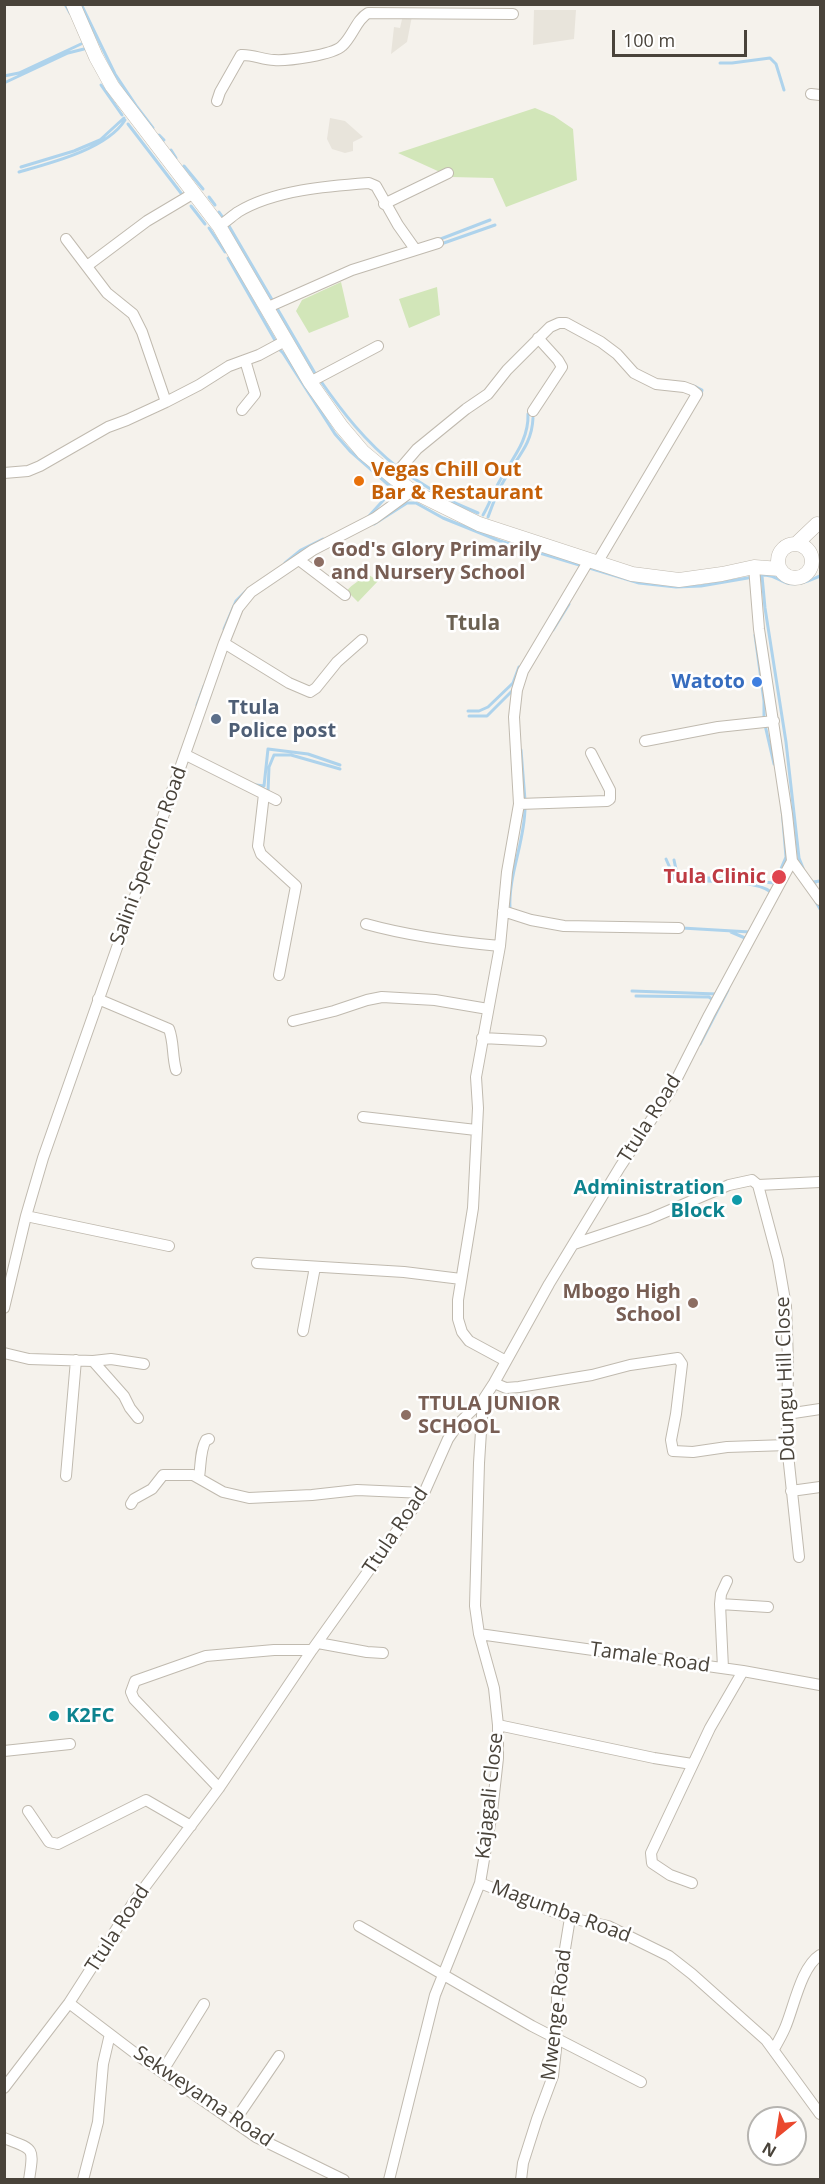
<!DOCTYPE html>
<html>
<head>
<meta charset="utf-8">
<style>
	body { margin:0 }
	#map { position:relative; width:825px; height:2184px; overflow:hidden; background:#f5f2ec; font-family:"Open Sans",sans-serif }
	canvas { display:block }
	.frame { position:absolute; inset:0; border:6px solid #49433a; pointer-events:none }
	.north { position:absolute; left:747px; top:2106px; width:60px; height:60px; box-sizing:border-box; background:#fff; border:2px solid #b6b4b0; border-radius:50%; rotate:210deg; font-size:16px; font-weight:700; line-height:24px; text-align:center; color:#49433a }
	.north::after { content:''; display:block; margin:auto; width:21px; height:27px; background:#ea482e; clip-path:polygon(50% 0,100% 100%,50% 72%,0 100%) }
	.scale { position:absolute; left:612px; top:30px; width:135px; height:27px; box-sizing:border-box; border:3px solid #49433a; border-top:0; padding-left:8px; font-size:18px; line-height:21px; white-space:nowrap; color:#49433a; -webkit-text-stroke:4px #fff; paint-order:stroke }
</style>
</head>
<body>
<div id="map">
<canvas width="825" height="2184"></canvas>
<div class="frame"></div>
<div class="north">N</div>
<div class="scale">100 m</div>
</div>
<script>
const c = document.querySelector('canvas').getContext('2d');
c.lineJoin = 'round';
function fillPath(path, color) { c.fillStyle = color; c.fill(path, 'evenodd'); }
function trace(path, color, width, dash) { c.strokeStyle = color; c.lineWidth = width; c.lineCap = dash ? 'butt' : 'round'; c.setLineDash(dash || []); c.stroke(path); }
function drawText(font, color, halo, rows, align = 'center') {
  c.font = font + ' "Open Sans",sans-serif'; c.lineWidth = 5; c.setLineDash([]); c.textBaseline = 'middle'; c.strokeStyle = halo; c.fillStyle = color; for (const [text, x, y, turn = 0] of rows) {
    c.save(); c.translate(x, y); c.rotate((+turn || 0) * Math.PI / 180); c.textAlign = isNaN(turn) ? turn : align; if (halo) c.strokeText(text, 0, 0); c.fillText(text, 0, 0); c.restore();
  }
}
fillPath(new Path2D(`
	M534,10H576L574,39L533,45Z
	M403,15L412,16L407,42L391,54L394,27L400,28Z
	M330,118L345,121L363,137L353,142V151L345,153L332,149L327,139Z`), '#e8e4db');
fillPath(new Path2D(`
	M535,108L554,116L573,129L577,180L506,207L493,178L451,177L398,153Z
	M341,282L349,317L309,333L296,311L302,300Z
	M437,287L440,315L409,328L399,299Z
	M366,573L378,581L358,602L347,591C352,583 362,581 366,573Z`), '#d2e6b9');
trace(new Path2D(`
	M65,4L70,13
	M81,4L115,74L137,107L153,128
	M720,63H732L770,58L776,64L784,90
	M4,76L19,73L81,44
	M4,83L68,53L84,49
	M101,85L122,115
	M128,124L184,197
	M159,135L164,140
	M171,150L176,158
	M184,166L203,189
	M21,167L74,151L100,140L124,118
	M19,172C51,163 107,149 125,120
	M209,197L215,205
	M191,206L205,224
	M219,212L224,219
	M229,226L316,375
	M209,228L225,252
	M438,240L490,220
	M441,244L495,225
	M228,258L276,342
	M278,348L283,353L335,434L350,451L391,487L389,494L369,516
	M320,380C343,413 365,441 397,467
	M694,386L702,390L701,395
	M402,471L448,500L478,513
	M483,515C489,505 493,494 498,484C510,461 529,442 528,414
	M488,517C493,503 498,490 506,477C518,456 532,444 533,418
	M374,524L407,503H416L443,518L500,541L639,583L676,587L701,586L765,575C776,576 778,580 787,583C799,586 810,580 820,576
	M285,563L301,550L323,539
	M762,576L765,608L786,742L799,858L803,868
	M224,629L236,601L246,591
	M553,630L569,604
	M755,635L764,701V720
	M197,705L204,686
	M468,711H479L488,707L513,683L519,667
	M469,716H487L513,690
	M765,725L774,764
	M521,750L525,800
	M256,785L264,786L268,749L308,754L340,765
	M268,792L269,767L274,755H291L340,769
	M666,859L675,879C700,883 753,878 771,892
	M674,860L677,874L682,876L775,883
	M777,878L786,857L782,809
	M815,884L813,882L820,881
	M816,902L820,909
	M510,909C508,875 525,842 525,807
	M682,928L750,932
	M731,932L745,938V940
	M632,991L717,994
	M636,996L709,997L713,1000
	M700,1044L728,990`), '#aed3ec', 3);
const minor = new Path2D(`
	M811,94L820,95
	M217,101L220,92L241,55C252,54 263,60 274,60C287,61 333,55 342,46C353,36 356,20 368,13L513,14
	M384,204L448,173
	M219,226C226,222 232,216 238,212C274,190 328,186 369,183L376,186L398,225L415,249
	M66,239L107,293L133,314L142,332L166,402
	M87,266L147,221L194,193
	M266,308L352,270L438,243
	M310,382L378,346
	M242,410L255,394L245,360
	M533,411L562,367L558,360L538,338
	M4,473L28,471L40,466L108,427L127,420L166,402L199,385L229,366L259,355L285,341
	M393,477L417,449L466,409L488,394L507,370L550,327L559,323H566L601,342L617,354L634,373L656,384L684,387L692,390L697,394L597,563
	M299,560L345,595
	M224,643L289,683L310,692L316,688L337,662L362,640
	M645,741L718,727L774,721
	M186,755L276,800
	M264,794L258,846L261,854L296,886L279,975
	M519,804L607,801L610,799V790L591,753
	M792,861L820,900
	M503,911L531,920L564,926L679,928
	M366,924C409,936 455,942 500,946
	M98,999L169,1029C174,1042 172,1056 176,1070
	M293,1021L334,1011L367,1000L382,997L435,1000L488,1009
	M482,1038L541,1041
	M363,1117L476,1130
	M758,1185L820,1182
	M26,1216L169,1246
	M574,1244L649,1219L729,1185L752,1180L758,1185L778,1260L786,1306L788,1361L787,1445L799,1557
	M257,1263L404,1272L461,1279
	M4,1308L26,1216L43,1158L224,643L238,608L251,592L313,550L375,518L412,491
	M303,1331L315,1267
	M4,1353L29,1359L93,1361L111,1359L144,1364
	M93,1361L124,1396L130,1408L138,1418
	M506,1361L469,1341L462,1332L458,1319V1300L473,1208L478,1108L476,1077L500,946L507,872L519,804L514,717L517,690L523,671L589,560
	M494,1383L506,1388L519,1387L592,1375L630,1365L678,1358L682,1364L676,1414L671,1440L673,1451L693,1452L727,1447L787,1445
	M787,1414L820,1409
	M66,1476L76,1360
	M199,1477C201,1465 200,1450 206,1440L209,1439
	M791,1491L820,1487
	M131,1504L134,1499L152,1489L163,1475H193L223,1492L249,1498L312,1495L357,1490L424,1493
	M720,1604L768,1607
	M479,1634L743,1671L820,1685
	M318,1643L367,1652L383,1653
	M723,1668L720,1604L721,1594L727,1581
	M498,1725L654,1758L692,1764
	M4,1751L70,1744
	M219,1788L134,1699L131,1692L135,1681L206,1656L274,1650H312
	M28,1811L49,1842L58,1844L146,1800L191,1826
	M480,1883L570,1918L608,1926L669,1956L692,1974L766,2040L820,2114
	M692,1883L670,1875L652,1863L651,1853L710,1728L743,1671
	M359,1926L532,2026L641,2082
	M69,2003L140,2057L256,2137L344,2180
	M774,2049C778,2042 782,2035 785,2028C794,2007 801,1967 820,1955
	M162,2072L204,2004
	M4,2088L69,2003L135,1900L219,1788L312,1650L424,1493L448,1439L459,1423L483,1400L494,1383L549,1284L620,1167L671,1090L709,1015L792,861L787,814L759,629L754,567
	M234,2122L279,2056
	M4,2138C35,2150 34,2147 29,2180
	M83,2180L98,2122L103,2064L110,2034
	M389,2180L435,1995L480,1883L492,1812L498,1758V1725L494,1688L479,1634L475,1606L479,1463L483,1400
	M521,2180L523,2163L537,2119L553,2076L556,2049L557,1998L570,1918`);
const tertiary = new Path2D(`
	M73,4L96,57L112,86L219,226L310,382L341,426L363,452L393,477L412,491L479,524L632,574L679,580L722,574L754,567L780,569
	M796,544L817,524
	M778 561a17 17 0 1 1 34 0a17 17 0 1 1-34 0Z`);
trace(minor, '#c0baaf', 12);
trace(tertiary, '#c0baaf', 15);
trace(minor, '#fff', 10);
trace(tertiary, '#fff', 14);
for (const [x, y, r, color] of [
	[359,481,6,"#e8710a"],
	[319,562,6,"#8d6e63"],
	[757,682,6,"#3f7fe0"],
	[216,719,6,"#5c6f8a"],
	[779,877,8,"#e0444e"],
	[737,1200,6,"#0f9aa8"],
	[693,1303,6,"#8d6e63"],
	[406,1415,6,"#8d6e63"],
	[54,1716,6,"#0f9aa8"]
]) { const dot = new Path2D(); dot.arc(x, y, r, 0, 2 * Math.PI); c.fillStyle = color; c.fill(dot); trace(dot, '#fff', 2); }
drawText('bold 20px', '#c56008', '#fff', [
	["Vegas Chill Out",371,470],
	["Bar & Restaurant",371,493]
], 'left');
drawText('bold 20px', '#785e54', '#fff', [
	["God's Glory Primarily",331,550],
	["and Nursery School",331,573],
	["Mbogo High",681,1292,"right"],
	["School",681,1315,"right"],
	["TTULA JUNIOR",418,1404],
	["SCHOOL",418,1427]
], 'left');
drawText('bold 20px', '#366cbe', '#fff', [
	["Watoto",745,682]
], 'right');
drawText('bold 20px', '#4e5e75', '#fff', [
	["Ttula",228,708],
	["Police post",228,731]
], 'left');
drawText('20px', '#49433a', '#fff', [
	["Salini Spencon Road",149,856,-70],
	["Ttula Road",650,1119,-58],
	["Ddungu Hill Close",786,1379,-92],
	["Ttula Road",396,1531,-56],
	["Tamale Road",650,1658,8],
	["Kajagali Close",490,1796,-84],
	["Magumba Road",561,1912,20],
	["Ttula Road",118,1929,-57],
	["Mwenge Road",557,2015,-83],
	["Sekweyama Road",203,2097,34]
]);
drawText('bold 20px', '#be3a42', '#fff', [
	["Tula Clinic",766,877]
], 'right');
drawText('bold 20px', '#0d838f', '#fff', [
	["Administration",725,1188],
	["Block",725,1211],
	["K2FC",66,1716,"left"]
], 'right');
drawText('bold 21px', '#6b6152', '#fff', [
	["Ttula",473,624]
]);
</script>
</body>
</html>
